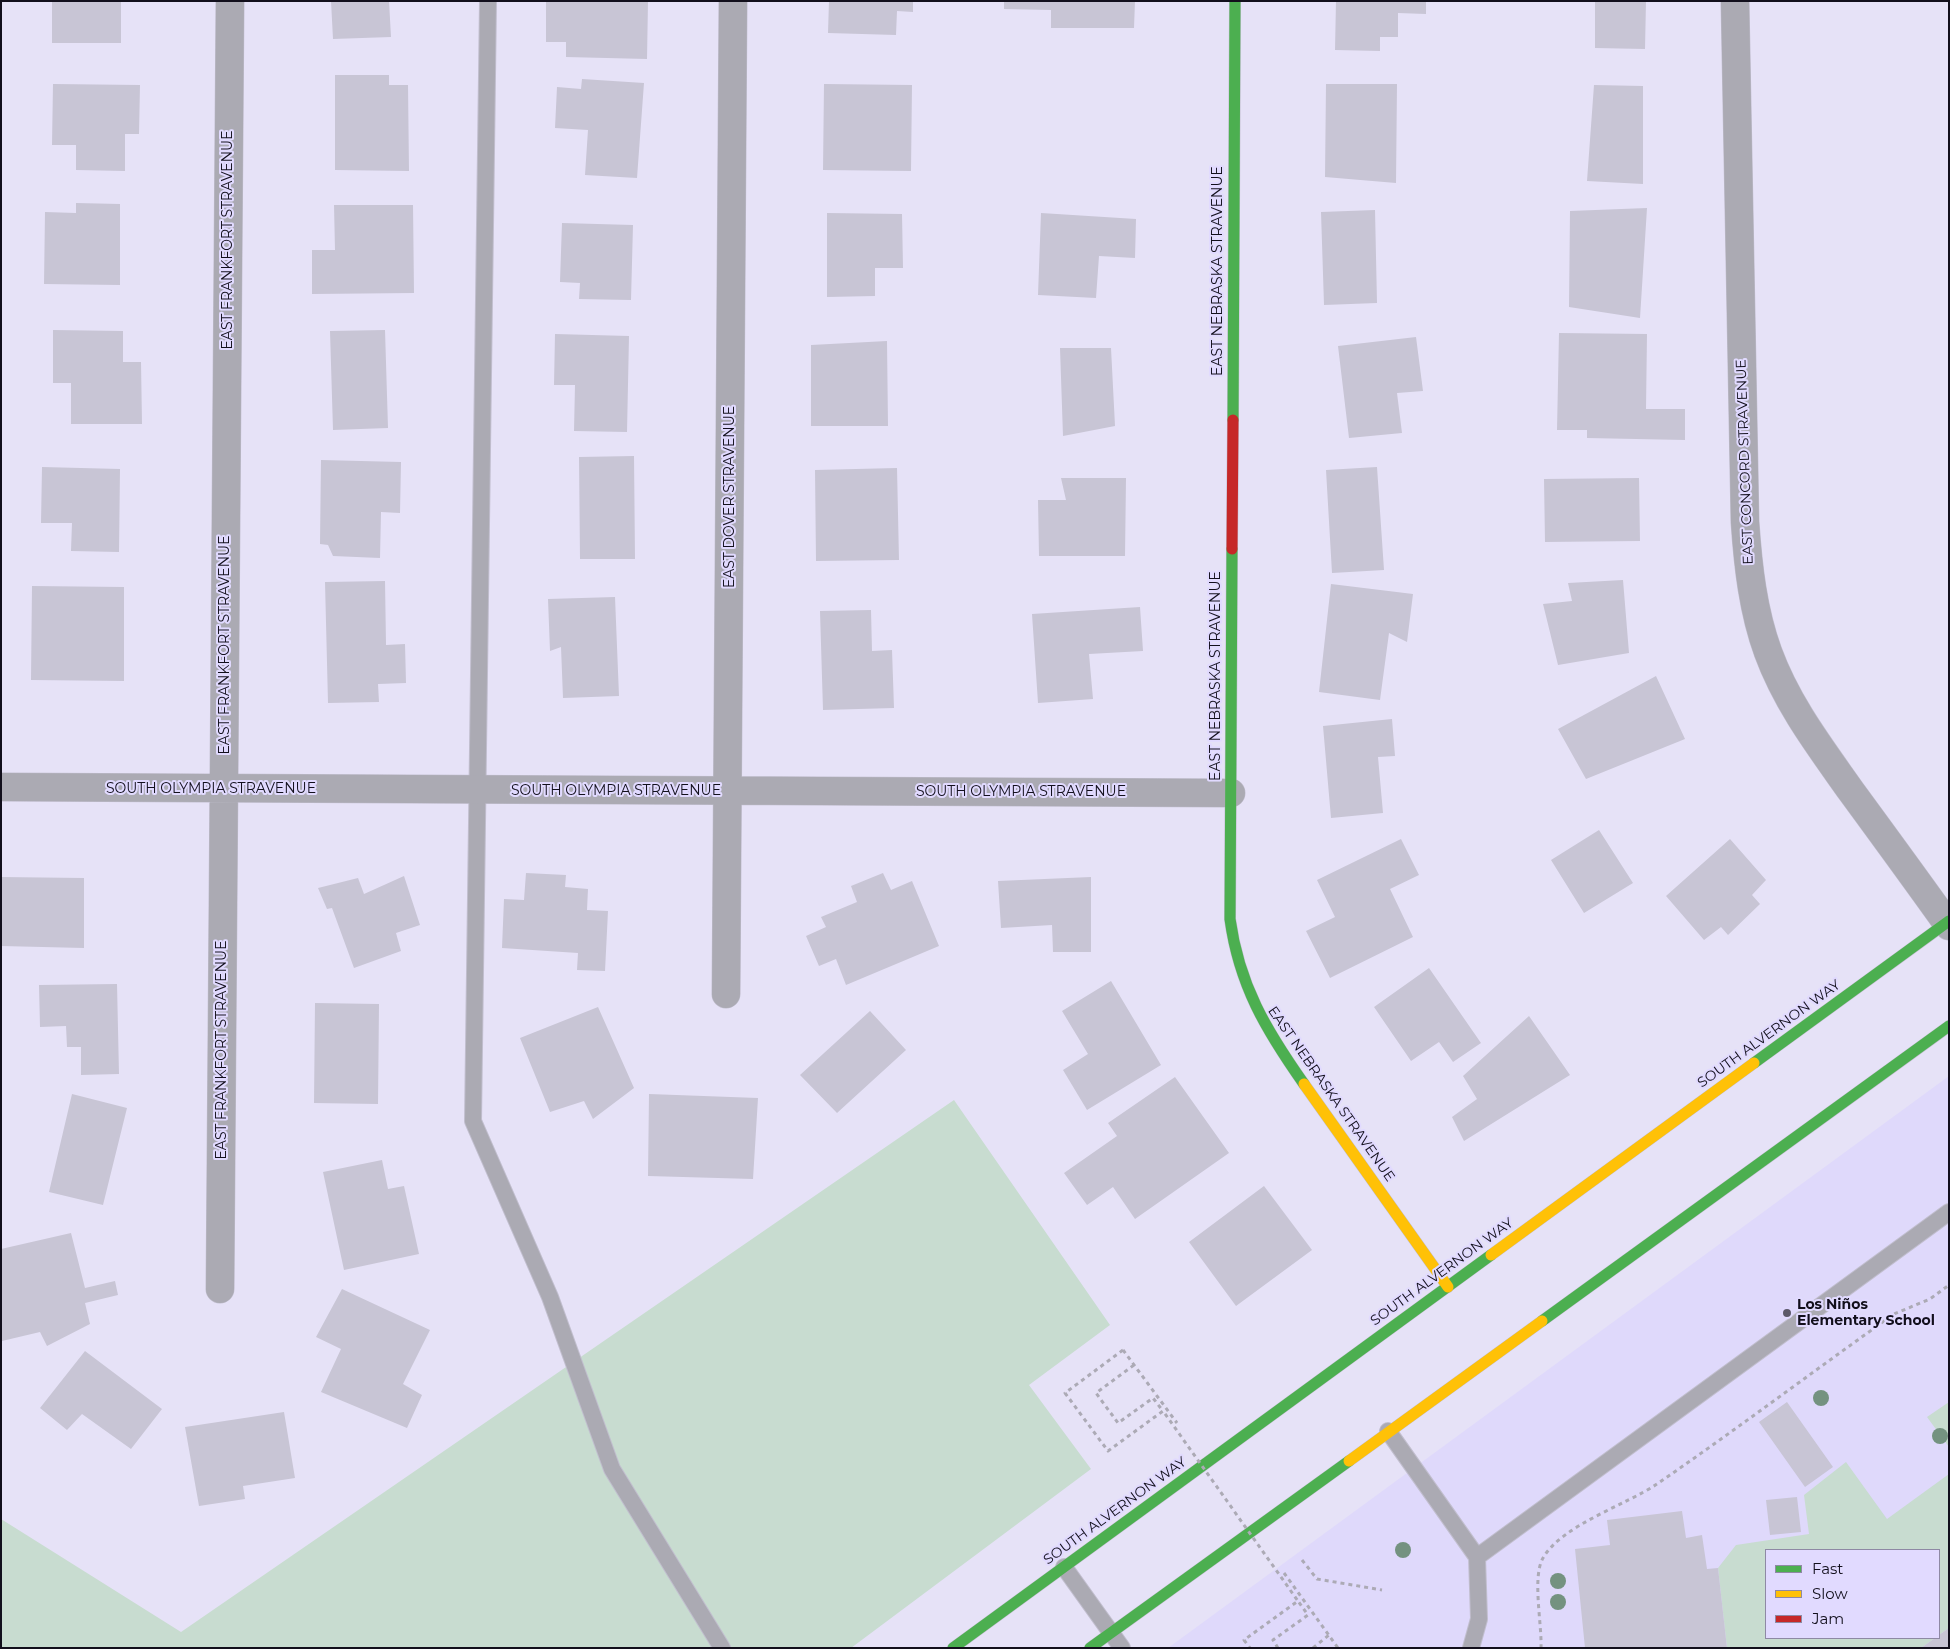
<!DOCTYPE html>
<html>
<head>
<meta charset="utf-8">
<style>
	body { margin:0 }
	#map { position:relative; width:1950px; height:1649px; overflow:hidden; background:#e6e2f7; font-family:Montserrat,sans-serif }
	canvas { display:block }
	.frame { position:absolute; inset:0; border:2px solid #120f1c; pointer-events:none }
	.legend { position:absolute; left:1765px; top:1549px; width:175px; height:90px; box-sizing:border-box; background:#e1daff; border:1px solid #8e89a4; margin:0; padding:6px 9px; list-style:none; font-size:15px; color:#120f1c }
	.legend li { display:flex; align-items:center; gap:10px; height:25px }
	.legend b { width:25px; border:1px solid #8e89a4 }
</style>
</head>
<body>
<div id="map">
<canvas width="1950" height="1649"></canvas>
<div class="frame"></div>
<ul class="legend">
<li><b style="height:6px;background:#4caf50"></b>Fast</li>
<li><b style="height:6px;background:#ffc107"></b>Slow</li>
<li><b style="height:6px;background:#c62828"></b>Jam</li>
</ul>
</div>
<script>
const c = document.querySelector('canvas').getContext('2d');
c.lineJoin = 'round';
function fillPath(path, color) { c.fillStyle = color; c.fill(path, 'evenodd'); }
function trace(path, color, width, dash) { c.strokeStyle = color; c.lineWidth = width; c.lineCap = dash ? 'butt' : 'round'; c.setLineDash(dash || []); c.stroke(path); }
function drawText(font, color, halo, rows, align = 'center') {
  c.font = font + ' Montserrat,sans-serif'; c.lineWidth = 4; c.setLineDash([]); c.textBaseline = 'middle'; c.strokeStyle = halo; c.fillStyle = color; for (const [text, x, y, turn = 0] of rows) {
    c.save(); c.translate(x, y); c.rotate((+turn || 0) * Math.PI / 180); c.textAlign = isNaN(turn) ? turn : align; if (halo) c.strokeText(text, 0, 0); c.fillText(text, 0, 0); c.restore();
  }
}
fillPath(new Path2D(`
	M1949,1076V1648H1168ZM1766,1550H1939V1638H1766Z`), '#dfd9fb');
fillPath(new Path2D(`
	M954,1100L1110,1325L1029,1385L1091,1469L851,1648H1V1519L181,1632Z
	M1949,1402V1447L1927,1417Z
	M1846,1462L1887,1519L1949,1474V1628L1939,1635V1550H1766V1638H1935L1921,1648H1727L1718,1568L1736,1545L1809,1534L1804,1495Z`), '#c8dcd0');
fillPath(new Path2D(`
	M52,1H121V43H52Z
	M331,1H389L391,37L333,39Z
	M546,1H648L647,59L566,57V42H546Z
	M829,1H913V12L897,11L896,35L828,33Z
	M1004,1H1135L1134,28H1051V10L1004,9Z
	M1336,1H1426V14L1398,13V37H1380V51L1335,50Z
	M1595,1H1646L1645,49L1595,48Z
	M335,75H389V85H408L409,171L335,170Z
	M582,79L644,83L637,178L585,175L588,130L555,128L557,87L581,89Z
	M53,84L140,85L139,134H125V171L76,170V145H52Z
	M824,84L912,85L911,171L823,170Z
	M1326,84H1397L1396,183L1325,177Z
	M1594,85L1643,86V184L1587,181Z
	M76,203L120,204V285L44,284L45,212L76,213Z
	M334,205H413L414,293L312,294V250H335Z
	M1647,208L1640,318L1569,307L1570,211Z
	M1375,210L1377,303L1324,305L1321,212Z
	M827,213L902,214L903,268H875V296L827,297Z
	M1041,213L1136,219L1135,258L1099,256L1096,298L1038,295Z
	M562,223L633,225L631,300L579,299L580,283L560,282Z
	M53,330L123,331V362H141L142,424H71V383H53Z
	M385,330L388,428L333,430L330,331Z
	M1559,333L1647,334L1646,409H1685V440L1587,438V430H1557Z
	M555,334L629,336L627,432L574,431L575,385H554Z
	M1416,337L1423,391L1397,393L1402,433L1349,438L1338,346Z
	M887,341L888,426H811V345Z
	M1060,348H1111L1115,426L1063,436Z
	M634,456L635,559H580L579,457Z
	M321,460L401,462L400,513L381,512L380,558L333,556L328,545L320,544Z
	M42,467L120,469L119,552L71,551L72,523H41Z
	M1377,467L1384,570L1332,573L1326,470Z
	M897,468L899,560L816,561L815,470Z
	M1061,478H1126L1125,556H1039L1038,500H1066Z
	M1639,478L1640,541L1545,542L1544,479Z
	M1623,580L1629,653L1558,665L1543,604L1572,601L1568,583Z
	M385,581L386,645L405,644L406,683L378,684L379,702L328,703L325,582Z
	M1331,584L1413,594L1407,642L1389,633L1380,700L1319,692Z
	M32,586L124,587V681L31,680Z
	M615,597L619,696L563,698L561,647L550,651L548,599Z
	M1140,607L1143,651L1089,654L1093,699L1038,703L1032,614Z
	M871,610L872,651L892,650L894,708L823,710L820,611Z
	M1656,676L1685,739L1586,779L1558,729Z
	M1392,719L1395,756L1378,757L1383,813L1331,818L1323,726Z
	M1599,830L1633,883L1584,913L1551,860Z
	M1401,839L1419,875L1390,889L1413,937L1330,978L1306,931L1335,917L1317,880Z
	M1730,839L1766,880L1752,895L1760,904L1728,935L1721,927L1704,940L1666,896Z
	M526,873L566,875L565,887L588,889L587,910L608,911L605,971L577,970L578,953L502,948L504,899L524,900Z
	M883,873L891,890L912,881L939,946L846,985L836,959L819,966L806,936L826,927L821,917L857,902L851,886Z
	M404,876L420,925L396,933L401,951L354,968L332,908L327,909L318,888L358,878L364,894Z
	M1,877L84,878V948L1,946Z
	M1091,877V952H1053L1052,925L1001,928L998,881Z
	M1429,968L1481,1043L1453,1062L1439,1042L1411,1061L1374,1007Z
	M1111,981L1161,1065L1087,1110L1063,1070L1088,1054L1062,1011Z
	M117,984L119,1074L81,1075V1047H67L66,1026L40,1027L39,985Z
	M315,1003L379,1004L378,1104L314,1103Z
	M598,1007L634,1088L593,1119L584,1101L550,1112L520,1038Z
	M870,1011L906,1050L837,1113L800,1075Z
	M1529,1016L1570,1075L1464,1141L1452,1117L1477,1099L1463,1076Z
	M1175,1077L1229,1153L1135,1219L1113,1187L1087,1205L1064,1173L1117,1136L1108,1123Z
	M72,1094L127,1108L103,1205L49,1192Z
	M649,1094L758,1098L753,1179L648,1176Z
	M382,1160L388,1189L404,1186L419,1254L344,1270L323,1172Z
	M1264,1186L1312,1250L1236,1306L1189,1242Z
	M71,1233L85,1288L115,1281L118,1295L85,1303L90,1324L47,1346L40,1332L2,1341L1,1249Z
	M342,1289L430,1330L403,1384L422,1395L407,1428L321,1392L341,1349L316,1337Z
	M85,1351L162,1409L131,1449L82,1414L67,1430L40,1408Z
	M1787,1402L1833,1467L1805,1487L1759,1422Z
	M284,1412L295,1478L243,1486L245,1499L199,1506L185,1427Z
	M1797,1497L1801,1532L1770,1535L1766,1500Z
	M1682,1511L1686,1538L1702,1535L1707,1569L1718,1568L1727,1648H1585L1575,1549L1610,1545L1607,1520Z
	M1949,1628V1648H1921L1935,1638H1939V1635Z`), '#c8c5d5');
const lane = new Path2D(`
	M488,1L473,1121L550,1297L612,1469L722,1648
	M1388,1431L1477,1557L1949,1212
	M1064,1567L1122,1648
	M1471,1648L1479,1619L1477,1557`);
const street = new Path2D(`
	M1735,1L1745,522C1748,566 1753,611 1768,652C1787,704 1820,747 1851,791C1884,836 1917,881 1949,926
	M1,787L1231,793
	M726,994L733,1
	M220,1289L230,1`);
const fast = new Path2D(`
	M1233,420L1235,1
	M1232,549L1230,919C1239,985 1266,1030 1304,1084
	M1754,1063L1949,921
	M1542,1321L1949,1026
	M953,1648L1491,1255
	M1090,1648L1349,1461`);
const slow = new Path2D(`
	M1304,1084L1448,1287
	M1491,1255L1754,1063
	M1349,1461L1542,1321`);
const jam = new Path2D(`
	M1232,549L1233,420`);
trace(lane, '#c1bece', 18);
trace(street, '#c1bece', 29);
trace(fast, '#c1bece', 12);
trace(slow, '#c1bece', 12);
trace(jam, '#c1bece', 12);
trace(new Path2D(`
	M1123,1350L1177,1423
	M1134,1365L1096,1393L1118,1423L1153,1398L1163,1411
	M1302,1560L1317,1579L1382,1590
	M1284,1573L1338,1648
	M1278,1648L1273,1640L1308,1615L1298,1601
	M1313,1648L1329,1635
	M1541,1648C1542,1624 1532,1577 1543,1558C1562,1525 1626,1505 1657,1484C1737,1429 1815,1370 1894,1314L1930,1299L1949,1285`), '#acaab5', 3, [4, 4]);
trace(lane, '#abaab3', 16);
trace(street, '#abaab3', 28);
trace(fast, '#4caf50', 11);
trace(slow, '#ffc107', 11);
trace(jam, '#c62828', 11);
trace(new Path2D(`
	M1123,1350L1065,1393L1108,1451L1163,1411L1298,1601L1244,1640L1250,1648`), '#acaab5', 3, [4, 4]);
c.fillStyle = '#749280';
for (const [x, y] of [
	[1821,1398],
	[1940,1436],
	[1403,1550],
	[1558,1581],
	[1558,1602]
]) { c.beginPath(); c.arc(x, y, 8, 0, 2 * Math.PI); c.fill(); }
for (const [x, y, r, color] of [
	[1787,1313,5,"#5c5969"]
]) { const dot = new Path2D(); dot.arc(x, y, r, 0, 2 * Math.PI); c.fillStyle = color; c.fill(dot); trace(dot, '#e1daff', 2); }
drawText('14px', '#120f1c', '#e1daff', [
	["EAST FRANKFORT STRAVENUE",228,240,-90],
	["EAST NEBRASKA STRAVENUE",1218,271,-90],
	["EAST CONCORD STRAVENUE",1745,462,-92],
	["EAST DOVER STRAVENUE",730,497,-90],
	["EAST FRANKFORT STRAVENUE",225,645,-90],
	["EAST NEBRASKA STRAVENUE",1216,676,-90],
	["SOUTH OLYMPIA STRAVENUE",211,789],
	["SOUTH OLYMPIA STRAVENUE",616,791],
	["SOUTH OLYMPIA STRAVENUE",1021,792],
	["SOUTH ALVERNON WAY",1769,1034,-36],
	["EAST FRANKFORT STRAVENUE",222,1050,-90],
	["EAST NEBRASKA STRAVENUE",1331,1094,55],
	["SOUTH ALVERNON WAY",1442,1272,-36],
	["SOUTH ALVERNON WAY",1115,1511,-36]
]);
drawText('bold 14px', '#120f1c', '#e1daff', [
	["Los Niños",1797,1305],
	["Elementary School",1797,1321]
], 'left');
</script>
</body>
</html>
